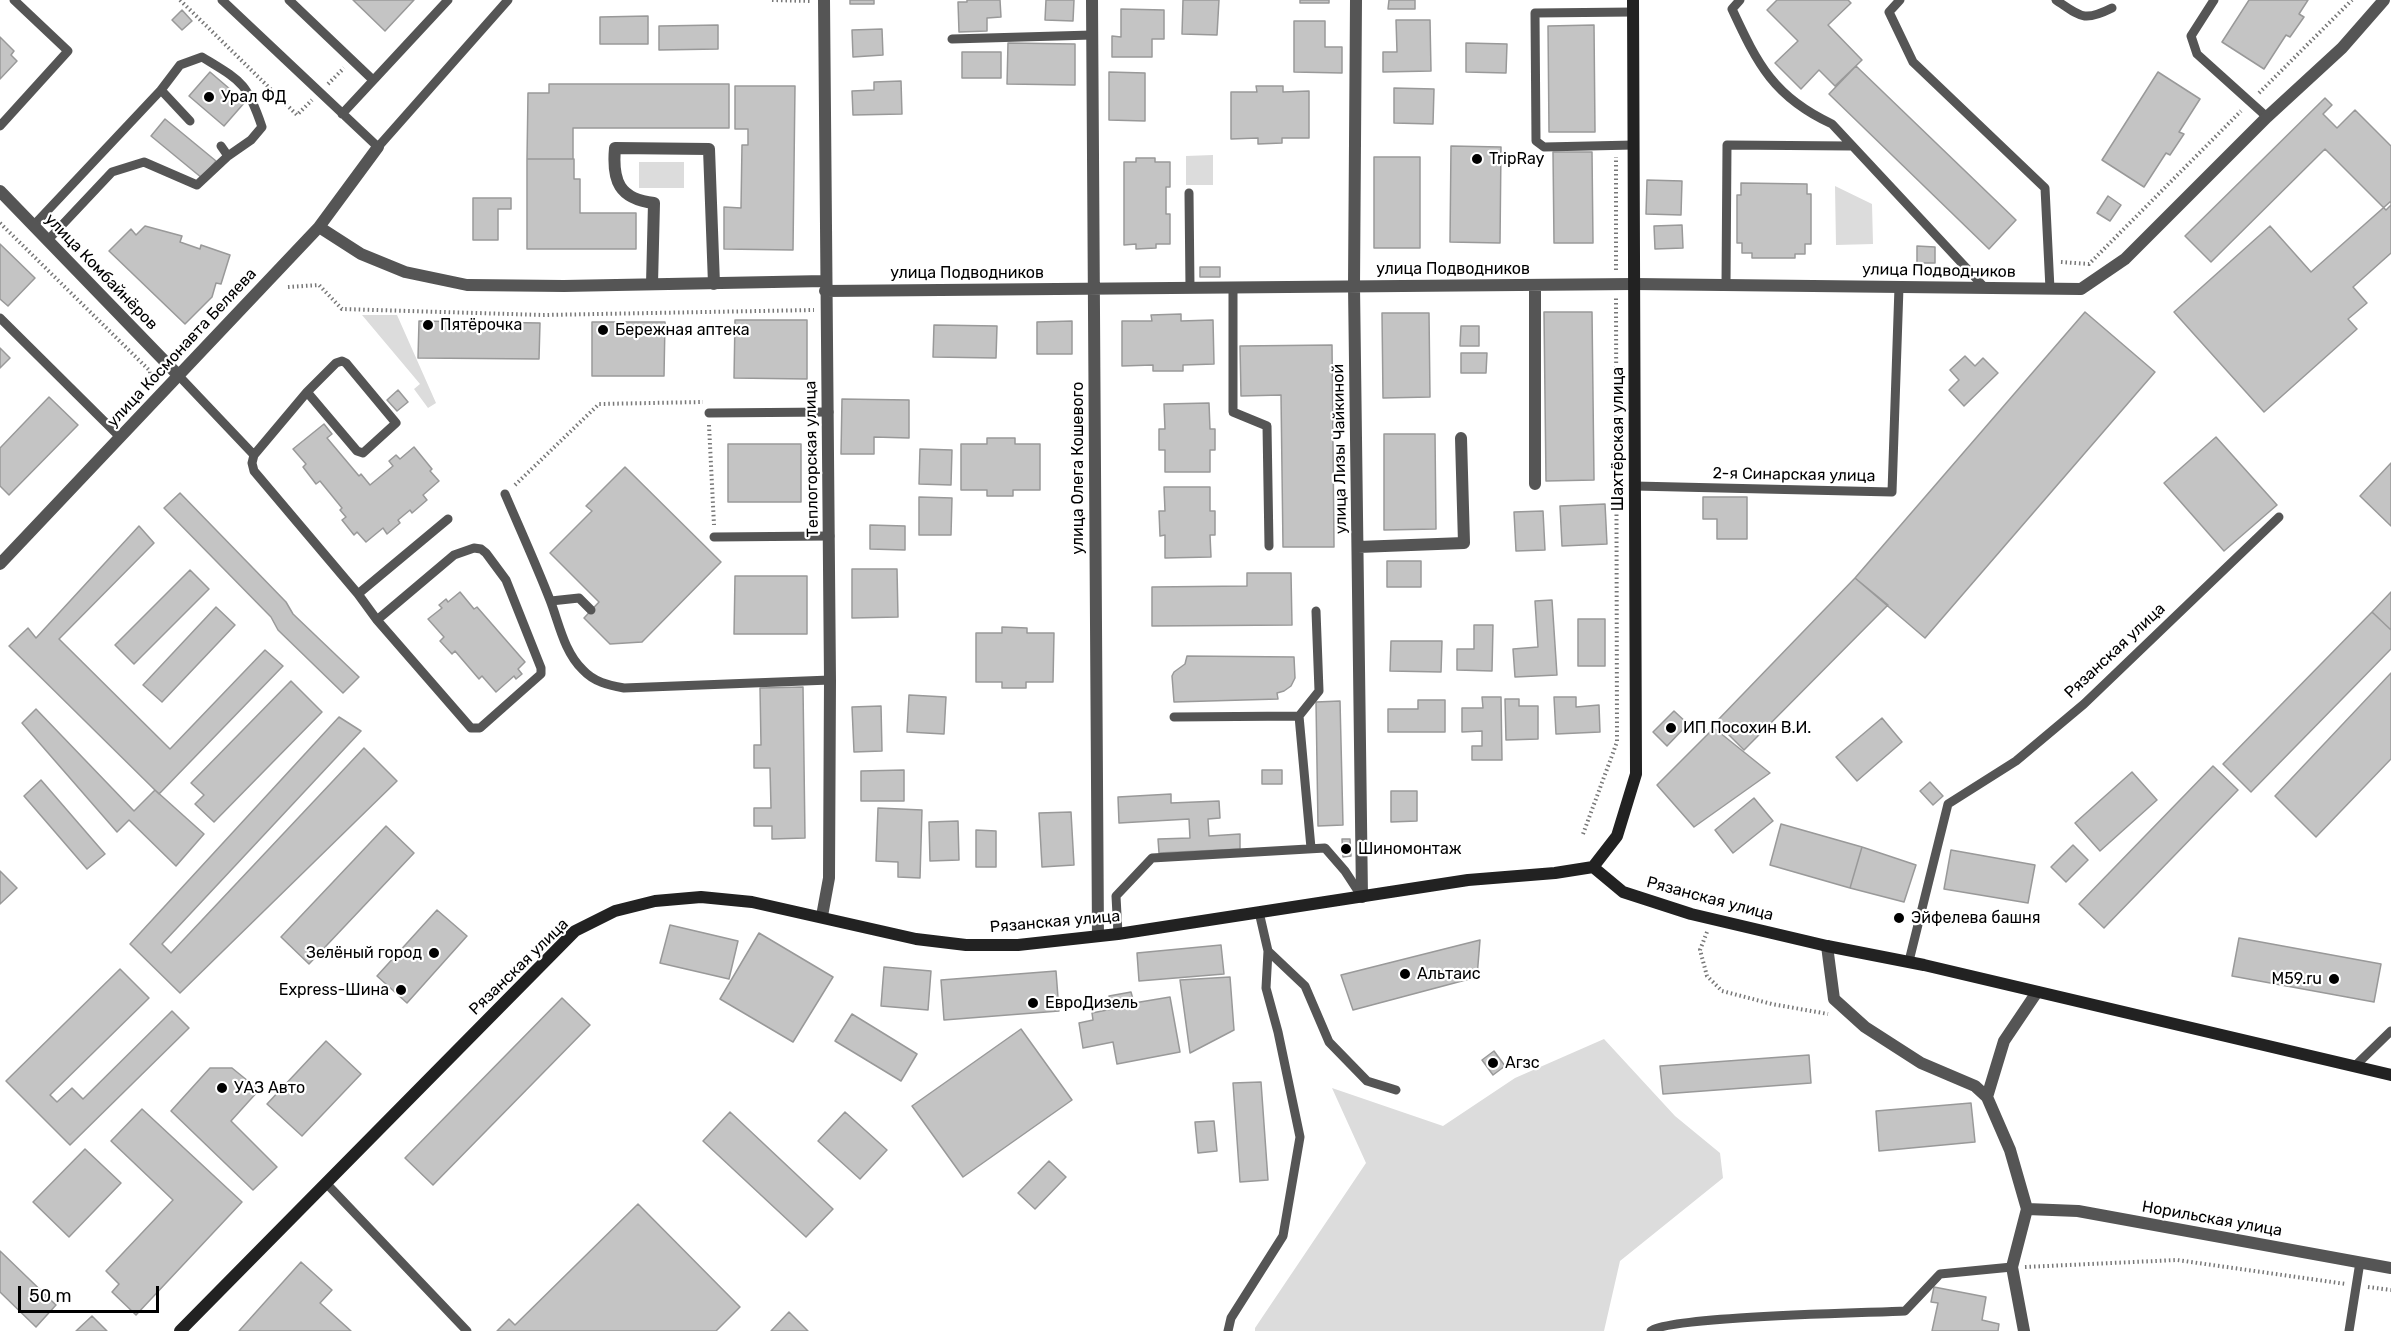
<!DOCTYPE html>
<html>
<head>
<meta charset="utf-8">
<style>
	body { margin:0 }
	#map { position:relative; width:2391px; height:1331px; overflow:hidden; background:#fff; font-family:Rubik,sans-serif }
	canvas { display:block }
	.scale { position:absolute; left:18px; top:1286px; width:141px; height:27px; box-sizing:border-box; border:3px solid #000; border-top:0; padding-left:8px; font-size:18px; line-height:21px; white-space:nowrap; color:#000; -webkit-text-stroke:4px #fff; paint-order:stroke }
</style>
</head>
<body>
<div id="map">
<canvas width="2391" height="1331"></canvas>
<div class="scale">50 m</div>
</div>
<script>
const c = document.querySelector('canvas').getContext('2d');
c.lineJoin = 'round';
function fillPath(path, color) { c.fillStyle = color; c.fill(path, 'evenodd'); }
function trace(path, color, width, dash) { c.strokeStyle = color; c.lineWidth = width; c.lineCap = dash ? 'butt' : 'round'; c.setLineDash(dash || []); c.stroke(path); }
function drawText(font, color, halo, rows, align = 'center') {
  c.font = font + ' Rubik,sans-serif'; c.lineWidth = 4.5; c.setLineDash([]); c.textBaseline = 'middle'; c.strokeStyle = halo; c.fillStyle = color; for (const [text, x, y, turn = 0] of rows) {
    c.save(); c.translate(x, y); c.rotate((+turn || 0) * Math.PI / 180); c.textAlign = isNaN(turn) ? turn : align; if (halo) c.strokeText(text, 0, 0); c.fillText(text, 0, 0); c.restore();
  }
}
fillPath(new Path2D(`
	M1213,155V185H1186V156Z
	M639,162H684V188H639Z
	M1835,186L1872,204L1873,244L1836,245Z
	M362,315H397L436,403L428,408L414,389L420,384Z
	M1604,1039L1675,1116L1720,1153L1723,1178L1620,1261L1604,1331H1255V1328L1366,1163L1332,1088L1443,1126L1515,1078Z`), '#dcdcdc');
const building = new Path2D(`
	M353,0H414L385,31Z
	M850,0H874V4H850Z
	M967,0H1000L1001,17L987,18V31L959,32L958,2H967Z
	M1046,0H1074L1073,21L1045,20Z
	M1183,0H1219L1217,35L1182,34Z
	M1300,0H1329V3H1300Z
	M1389,0H1415V9H1388Z
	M1777,0H1848L1851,3L1828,25L1862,60L1835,86L1819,70L1801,89L1775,63L1798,41L1767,10Z
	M2249,0H2308L2299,14L2304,17L2290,37L2286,35L2264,69L2222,42Z
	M1121,9L1164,10V39H1152V57H1112V36L1121,37Z
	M182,10L192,21L182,30L172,20Z
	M648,16V44H600V17Z
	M1396,20H1430L1431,71L1383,72V52H1397Z
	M1294,21H1325V47H1342V73L1294,72Z
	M718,25V49L659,50V26Z
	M1594,25L1595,132H1549L1548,26Z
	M882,29L883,55L853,57L852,30Z
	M0,37L14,51L11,55L17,61L0,79Z
	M1008,43L1075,44V85L1007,84Z
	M1466,43L1507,44L1506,73L1466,72Z
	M962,52H1001V78H962Z
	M1856,66L2016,220L1989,249L1829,94Z
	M210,72L245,102L224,126L189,96Z
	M1109,72L1145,73V121L1109,120Z
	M2158,72L2200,99L2179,132L2184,134L2170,155L2166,153L2144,187L2102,160Z
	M901,81L902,114L853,115L852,91L874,90V82Z
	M549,84H729V128H573V159H527L528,93H549Z
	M735,86H795L793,250L724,249V207L741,208L742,145H748V129H735Z
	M1256,86H1283V92L1309,91V138H1282V143L1258,144V138L1231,139V92H1257Z
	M1394,88L1434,89L1433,124L1394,123Z
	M2325,98L2332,105L2323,114L2337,128L2355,110L2391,146V205L2386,210L2325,149L2211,262L2185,236Z
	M165,119L216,161L202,178L151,136Z
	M1451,146L1501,147L1500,243L1450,242Z
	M1553,152H1592L1593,243H1554Z
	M1374,157H1420V248H1374Z
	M1136,158H1155V162H1170V187H1166V214H1170V244H1156V248L1136,249V244L1124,245V162H1136Z
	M527,159H574V179H580V213H636V249H527Z
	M1647,180L1682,181L1681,215L1646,214Z
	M1741,183L1807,184V194H1811V244H1805V254H1795V258H1752V253H1742V243H1737V195H1741Z
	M2108,196L2121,205L2110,221L2097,213Z
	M473,198H511V209H498V240H473Z
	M2391,201V253L2353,287L2367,303L2348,319L2357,329L2264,412L2174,312L2270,226L2311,272Z
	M1682,225L1683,248L1655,249L1654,226Z
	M145,226L182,236L180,242L200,249L201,245L230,255L221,284L216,283L212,297L185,324L109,251L131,229L136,235Z
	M0,244L35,278L8,306L0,299Z
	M1917,246L1935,247V263H1917Z
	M1200,267H1220V277H1200Z
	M1544,312H1592L1594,480L1546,481Z
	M2085,312L2155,372L1925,638L1855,578Z
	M1382,313H1429L1430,397L1383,398Z
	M1181,314V321L1213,320L1214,364L1183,365V371H1153V365L1122,366V321H1152L1151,315Z
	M735,320H807V379L734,378Z
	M419,321L540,323L539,359L418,358Z
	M1072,321V354H1037V322Z
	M592,322H665L664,376H592Z
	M934,325L997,326L996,358L933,357Z
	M1461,326H1479V346H1460Z
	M1332,345L1334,547H1283L1281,395L1241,396L1240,346Z
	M0,348L10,358L0,368Z
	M1461,353H1487L1486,373H1461Z
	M1965,356L1975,366L1983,358L1998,373L1964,406L1949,390L1959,380L1950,370Z
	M398,390L408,402L397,411L387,400Z
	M49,397L78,425L9,495L0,486V448Z
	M842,399L909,400V438L874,437V454H841Z
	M1209,403L1210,429H1215V450H1210V472H1165V450H1159V429H1165L1164,404Z
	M324,424L332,434L327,438L359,476L361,474L370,485L393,466L389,461L396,455L400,459L414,447L432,469L430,471L439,481L423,495L427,500L412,513L410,510L398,520L400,523L387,534L383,528L366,542L357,532L354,535L342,520L346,517L340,510L342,508L320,481L316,484L303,467L306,464L293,449Z
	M1384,434H1435L1436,529L1384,530Z
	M2216,437L2277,505L2224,551L2164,483Z
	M987,438H1015V444H1040V490H1013V496H987V490H961V444H987Z
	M728,444H801V502H728Z
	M920,449L952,450L951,485L919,484Z
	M2391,463V526L2360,496Z
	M625,467L721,562L642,642L610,644L584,618L599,602L550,553L592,511L586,506Z
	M1164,487H1210V511H1215V535H1210L1211,557L1165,558V535L1160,536L1159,511H1165Z
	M180,493L286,602L293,614L359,677L343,693L278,630L271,617L164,508Z
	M919,497L952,498L951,535H919Z
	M1703,497H1747V539H1717V519H1703Z
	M1605,504L1607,544L1562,546L1560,506Z
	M1543,511L1545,550L1516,551L1514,512Z
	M870,525L905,526V550L870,549Z
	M139,526L154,543L59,639L170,749L265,650L283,666L159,794L9,646L28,628L36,638Z
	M1387,561H1421V587H1387Z
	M852,569H897L898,617L852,618Z
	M190,570L209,589L134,664L115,645Z
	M1247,573H1291L1292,625L1152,626V587L1247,586Z
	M735,576H807V634H734Z
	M1855,578L1888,605L1744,750L1716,722Z
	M460,592L474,609L477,607L525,662L518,669L522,674L516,679L514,676L496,692L482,676L479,679L455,651L452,654L440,641L444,637L428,619L442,608L439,605L446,599L448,602Z
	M2391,592V630L2372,612Z
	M1552,600L1557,675L1515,677L1513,649L1538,647L1535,601Z
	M216,607L235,625L162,702L143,685Z
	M2372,612L2391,630V649L2251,792L2223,764Z
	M1578,619H1605V666H1578Z
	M1474,625H1493L1492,671L1457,670V649H1474Z
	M1002,627L1027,628V633H1054L1053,682H1026V688H1002V682H976V633H1002Z
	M1391,641H1442L1441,672L1390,671Z
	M1187,656L1294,657L1295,678L1291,686L1284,691L1277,693L1278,699L1174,702L1172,676L1174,672L1185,664Z
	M2391,673V759L2316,837L2275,796Z
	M291,681L322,712L214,822L195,804L204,795L191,783Z
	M803,687L805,838L772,839V826H754V808H771L770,768H754V745H761L760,688Z
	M909,695L946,697L944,734L907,732Z
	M1482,697H1501L1502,760H1472V746H1482V731L1462,732V708H1483Z
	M1554,697H1576V707L1599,705L1600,732L1556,734Z
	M1505,699H1519V706H1538V739L1506,740Z
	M1418,700H1445V732H1388V709H1418Z
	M1340,701L1343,825L1318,826L1316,702Z
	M881,706L882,751L854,752L852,707Z
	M36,709L134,811L155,790L204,834L176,866L129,820L117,832L22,723Z
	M1674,711L1688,724L1667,746L1653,732Z
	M339,717L361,731L162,944L171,953L364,748L397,781L180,993L130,944Z
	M1882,718L1902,742L1857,781L1836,757Z
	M1714,728L1770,773L1694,827L1657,785Z
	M2213,766L2238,790L2104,928L2079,904Z
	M904,770V801H861V771Z
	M1262,770H1282V784H1262Z
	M2132,772L2157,800L2100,851L2075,823Z
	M41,780L105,854L87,869L24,796Z
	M1930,782L1943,796L1933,805L1920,791Z
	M1391,791H1417V821L1391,822Z
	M1171,794V803L1219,801L1220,818L1208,819L1209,836L1240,834V849L1159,853L1158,839L1190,838L1189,819L1119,823L1118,797Z
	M1754,798L1773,821L1733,853L1715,830Z
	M878,808L922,810L920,878L898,877V862L876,861Z
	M1071,812L1074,865L1042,867L1039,813Z
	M958,821L959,860L930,861L929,822Z
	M1781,824L1862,847L1850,888L1770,865Z
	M386,826L414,853L309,964L281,937Z
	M976,830L996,831V867H976Z
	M1342,839H1350L1351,856L1343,857Z
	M2073,845L2088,860L2066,882L2051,867Z
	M1862,847L1916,865L1904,902L1850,888Z
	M1951,850L2035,865L2028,903L1944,889Z
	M0,871L17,888L0,904Z
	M437,910L467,936L407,1003L377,976Z
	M670,925L738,941L729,979L660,963Z
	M759,933L833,977L793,1042L720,999Z
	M2239,938L2381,964L2374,1002L2232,976Z
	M1480,940L1477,977L1353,1010L1341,975Z
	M1221,945L1224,974L1139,981L1137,953Z
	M884,967L931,971L928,1010L881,1006Z
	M120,969L149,998L50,1095L57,1102L72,1088L83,1099L172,1011L189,1028L70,1145L6,1081Z
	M1056,971L1059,1011L944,1020L941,980Z
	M1230,977L1234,1030L1190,1053L1180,980Z
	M1131,992L1134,1003L1170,997L1180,1052L1117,1064L1113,1042L1083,1048L1079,1023L1093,1020L1092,1013L1112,1009L1109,996Z
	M562,998L590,1025L433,1185L405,1158Z
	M852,1014L917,1054L901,1081L835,1041Z
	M1021,1029L1072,1100L963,1177L912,1106Z
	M326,1041L361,1074L302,1136L267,1104Z
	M1494,1051L1505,1066L1493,1075L1482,1060Z
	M1809,1055L1811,1083L1663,1094L1660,1066Z
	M210,1068H232L259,1090L231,1121L277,1167L253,1190L171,1111Z
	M1261,1082L1268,1180L1240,1182L1233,1083Z
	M1971,1103L1975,1142L1879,1151L1876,1111Z
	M142,1109L242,1202L136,1315L112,1292L119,1284L106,1271L173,1200L111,1141Z
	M730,1112L833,1209L806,1237L703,1141Z
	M845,1112L887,1150L860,1179L818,1141Z
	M1214,1121L1217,1151L1198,1153L1195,1122Z
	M85,1149L121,1183L69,1237L33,1202Z
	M1049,1161L1066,1177L1035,1209L1018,1193Z
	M638,1204L740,1307L716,1331H497L509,1319L515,1325Z
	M0,1251L56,1305L36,1327L0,1292Z
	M301,1262L332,1290L320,1303L351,1331H239Z
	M1934,1287L1986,1297L1982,1320L1999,1324L1998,1331H1932L1938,1303L1931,1302Z
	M789,1312L808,1331H771Z
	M92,1316L107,1331H76Z`);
fillPath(building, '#c4c4c4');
trace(building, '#999', 1.5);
trace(new Path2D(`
	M180,0L297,115L312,100
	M772,0L810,1
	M328,84L344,68
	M2259,93L2352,0
	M0,223L150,371V384
	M2061,262L2089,264L2241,111
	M1616,270V157
	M288,287L319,285L342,309L543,315L814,310
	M709,425L714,525
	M515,485L599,404L703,402
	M1583,834L1617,742L1616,298
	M1707,932L1700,950L1707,976L1722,991L1772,1004L1828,1014
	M2025,1267L2177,1260L2346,1284
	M2368,1287L2391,1290`), '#777', 4, [1.5, 3]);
trace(new Path2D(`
	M222,0L378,147L508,0
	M289,0L373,80
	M1740,0L1732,9C1758,65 1774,97 1832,124L1985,288
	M1900,0L1889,12L1913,62L2045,188L2050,289
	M2056,0C2081,17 2084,22 2112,8
	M2214,0L2191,36L2197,54L2267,117
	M1633,12L1535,13L1536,141L1544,147L1634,145
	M952,39L1092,35
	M161,90L180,65L202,57C241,81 247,82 262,127L251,140L228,156
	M342,114L448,0
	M0,126L68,51L14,0
	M1189,193L1190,288
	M33,226L161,90L190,121
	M47,241L112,172L144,162L197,185L228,156L221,146
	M1726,285L1727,145L1851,146
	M1233,288V412L1267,426L1269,546
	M0,318L120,437
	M179,376L254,455L252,463L254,471L358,594L448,519
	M709,413L829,412
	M254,455L307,392L357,451L363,453L396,423L346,363L342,361L336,363L307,392
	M1635,486L1892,492L1899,287
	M505,494C520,529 536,564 550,600C559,623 564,652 583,670C594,682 608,685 624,688L830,680
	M714,537L830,536
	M358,594L377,620L471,728H480L541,674V668L506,580L486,553L481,549L474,548L454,555L377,620
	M551,601L579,598L591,610
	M1174,717L1299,716
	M1311,848L1299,716L1319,691L1316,611
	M1118,934L1116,896L1152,858L1325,848L1345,871L1362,897
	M1268,951L1305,986L1329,1042L1367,1081L1396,1090
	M1909,961L1948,804L2016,761L2084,704L2279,517
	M2355,1066L2391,1031
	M326,1183L467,1331
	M1228,1331L1231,1318L1283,1236L1300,1137L1278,1032L1266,988L1268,951L1259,912
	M1651,1331C1670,1316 1868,1313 1905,1311L1940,1274L2012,1267
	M2349,1331L2360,1262`), '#555', 9);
trace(new Path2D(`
	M1092,0L1098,936
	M1356,0L1354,286L1362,897
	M0,191L179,376
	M319,227L361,254L405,272L467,285L564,286L825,281
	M652,284L654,203C619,199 612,181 615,148L709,149L714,284
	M1535,285V484
	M825,291L1634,284L2081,289L2125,259L2267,117L2342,48L2384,0
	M1358,547L1464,543L1461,438
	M0,564L319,227L378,147
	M822,916L829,878L830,680L824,0
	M1827,946L1834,999L1865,1027L1921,1063L1975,1086L1987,1097
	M2027,1209L2078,1211L2391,1268
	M2024,1331L2012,1267L2027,1209L2010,1150L1987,1097L2004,1041L2037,992`), '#555', 12);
trace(new Path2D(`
	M1593,867L1617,836L1636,774L1633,0
	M180,1331L575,931L615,911L655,901L701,897L752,902L916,939L966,945H1018L1118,934L1468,880L1555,873L1593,867L1623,892L1691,914L1827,946L1924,965L2391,1075`), '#222', 12);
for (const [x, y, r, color] of [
	[209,97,6,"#000"],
	[1477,159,6,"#000"],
	[428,325,6,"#000"],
	[603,330,6,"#000"],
	[1671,728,6,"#000"],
	[1346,849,6,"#000"],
	[1899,918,6,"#000"],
	[434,953,6,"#000"],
	[1405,974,6,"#000"],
	[2334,979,6,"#000"],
	[401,990,6,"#000"],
	[1033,1003,6,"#000"],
	[1493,1063,6,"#000"],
	[222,1088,6,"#000"]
]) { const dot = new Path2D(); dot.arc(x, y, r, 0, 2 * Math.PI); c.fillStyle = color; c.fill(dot); trace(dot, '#fff', 2); }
drawText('16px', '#000', '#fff', [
	["Урал ФД",221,97],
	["TripRay",1489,159],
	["Пятёрочка",440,325],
	["Бережная аптека",615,330],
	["ИП Посохин В.И.",1683,728],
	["Шиномонтаж",1358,849],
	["Эйфелева башня",1911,918],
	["Зелёный город",422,953,"right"],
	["Альтаис",1417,974],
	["M59.ru",2322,979,"right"],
	["Express-Шина",389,990,"right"],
	["ЕвроДизель",1045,1003],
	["Агзс",1505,1063],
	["УАЗ Авто",234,1088]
], 'left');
drawText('16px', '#000', '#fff', [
	["улица Подводников",1453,269],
	["улица Подводников",1939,271,1],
	["улица Комбайнёров",101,272,46],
	["улица Подводников",967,273],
	["улица Космонавта Беляева",182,348,-47],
	["Шахтёрская улица",1618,439,-90],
	["улица Лизы Чайкиной",1340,449,-91],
	["Теплогорская улица",812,459,-91],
	["улица Олега Кошевого",1078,468,-90],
	["2-я Синарская улица",1794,475,1],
	["Рязанская улица",2115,651,-43],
	["Рязанская улица",1710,899,15],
	["Рязанская улица",1055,922,-5],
	["Рязанская улица",519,967,-44],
	["Норильская улица",2212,1219,10]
]);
</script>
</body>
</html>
